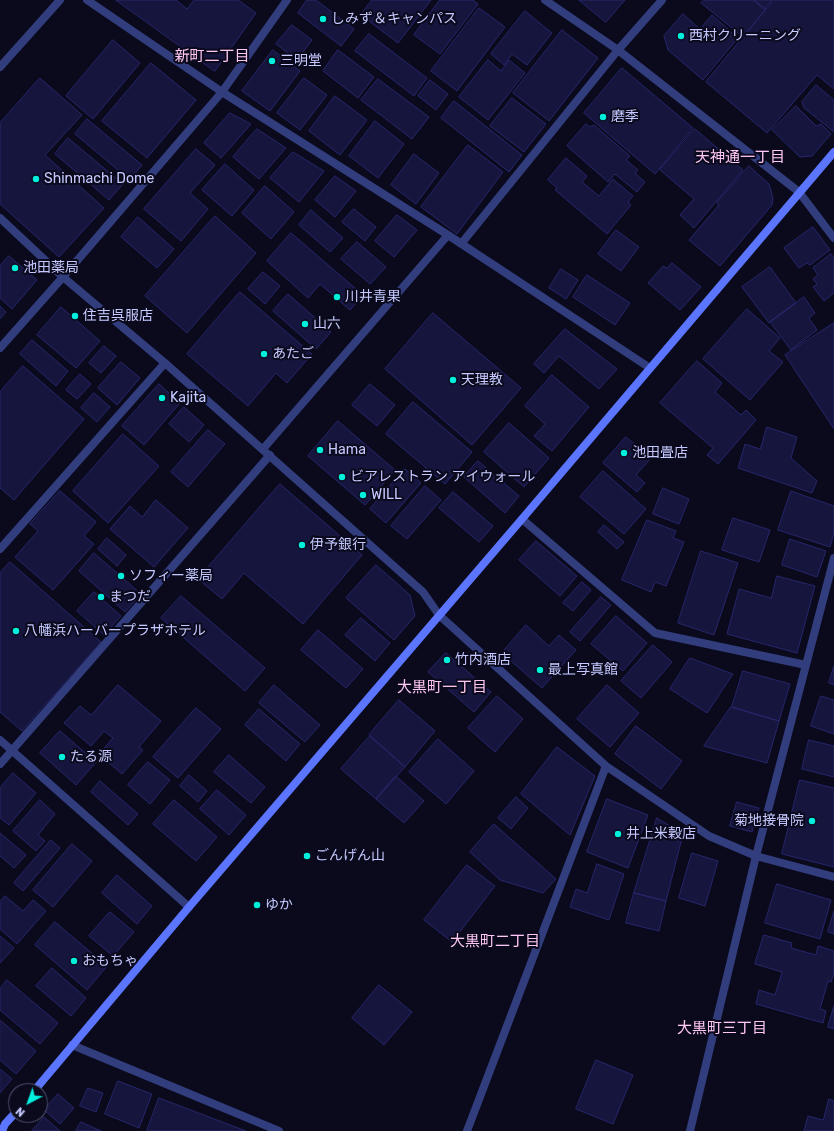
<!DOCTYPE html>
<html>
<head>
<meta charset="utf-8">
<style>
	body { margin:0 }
	#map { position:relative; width:834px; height:1131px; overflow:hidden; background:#0a0a1c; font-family:Rubik,sans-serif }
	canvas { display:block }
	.north { position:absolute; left:8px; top:1083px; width:40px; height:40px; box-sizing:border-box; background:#0a0a1c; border:1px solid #555677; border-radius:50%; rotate:221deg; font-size:11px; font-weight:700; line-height:16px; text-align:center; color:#c5c9ff }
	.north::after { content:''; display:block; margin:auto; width:14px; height:18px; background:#00f0de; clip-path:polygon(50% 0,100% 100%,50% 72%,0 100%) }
</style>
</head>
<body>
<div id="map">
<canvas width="834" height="1131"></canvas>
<div class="north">N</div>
</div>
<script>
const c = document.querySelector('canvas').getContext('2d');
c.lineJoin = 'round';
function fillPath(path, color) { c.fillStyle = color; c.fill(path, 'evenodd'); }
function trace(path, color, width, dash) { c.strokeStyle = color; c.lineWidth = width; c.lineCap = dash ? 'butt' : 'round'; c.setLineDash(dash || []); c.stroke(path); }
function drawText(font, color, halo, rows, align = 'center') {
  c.font = font + ' Rubik,"Noto Sans JP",sans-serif'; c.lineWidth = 4; c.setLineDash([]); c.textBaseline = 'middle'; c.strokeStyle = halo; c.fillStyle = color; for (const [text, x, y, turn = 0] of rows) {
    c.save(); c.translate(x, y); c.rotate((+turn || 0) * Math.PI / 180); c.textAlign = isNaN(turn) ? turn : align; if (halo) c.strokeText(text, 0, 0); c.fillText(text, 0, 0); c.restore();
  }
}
const building = new Path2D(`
	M116,0H176L187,9L194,0H238L256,13L215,71Z
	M307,0H316L354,29L341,46L298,13Z
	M372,0H431L398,43L361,15Z
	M440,0H473L478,4L440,54L414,35Z
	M579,0H625L606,22Z
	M704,0H753L766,9L743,37L701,3Z
	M754,0H772L764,9Z
	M774,0H834V89L817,75L767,133L706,82Z
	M479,8L505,27L457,91L431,71Z
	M525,11L552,33L527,65L512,54L504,65L491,54Z
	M683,14L700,29L712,15L738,38L703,80L668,50L664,36Z
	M292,25L312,40L297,60L276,44Z
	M562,30L598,58L549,121L513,93Z
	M369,34L427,78L414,96L355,51Z
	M113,40L140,63L93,119L66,96Z
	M273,50L300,71L270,111L242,91Z
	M338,50L374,77L358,98L323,71Z
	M488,60L501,71L509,60L525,73L488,120L459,97Z
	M151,63L196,100L147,158L102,121Z
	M622,68L693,128L655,174L584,113Z
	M40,78L82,115L45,155L104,208L59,257L0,204V123Z
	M304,78L327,95L300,130L277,113Z
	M378,79L429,117L412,139L361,100Z
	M430,80L448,94L436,110L418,96Z
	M816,85L834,100V132L804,108L802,102Z
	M335,96L367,120L340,155L309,131Z
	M512,98L546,124L524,152L490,126Z
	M454,101L522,155L509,172L441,118Z
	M796,106L816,126L821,124L831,134L812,156L800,157L772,130Z
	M230,113L251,124L221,158L204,143Z
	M87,119L142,165L130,180L75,134Z
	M375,121L404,144L378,178L349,156Z
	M586,124L590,127L594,125L630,156L626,160L638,170L635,173L645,182L637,192L615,174L608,182L567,146Z
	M257,129L286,148L259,179L233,157Z
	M695,129L743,170L694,228L680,215L694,199L660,170Z
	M68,138L123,184L109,200L55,154Z
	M468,145L503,172L457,234L421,207Z
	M196,149L215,165L190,193L208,209L181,241L144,209Z
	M293,152L324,171L299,202L270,178Z
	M414,154L439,173L416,204L391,185Z
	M566,158L587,176L582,182L599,196L613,179L633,196L628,202L631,205L607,234L555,190L557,188L548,180Z
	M225,164L254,190L232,216L202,190Z
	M749,166L769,184L773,198L772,205L720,266L689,240L719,205L717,203Z
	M335,176L356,191L335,217L315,200Z
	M265,186L294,212L271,239L242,213Z
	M354,209L376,227L365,241L342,222Z
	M311,210L343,238L330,252L299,225Z
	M397,215L417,230L394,257L375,241Z
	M215,216L256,253L187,333L145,296Z
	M138,217L174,249L157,268L121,237Z
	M813,227L830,250L810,265L807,263L799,268L784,248Z
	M616,230L639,247L621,271L598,254Z
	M291,233L363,295L350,310L320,284L308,298L267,261Z
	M357,242L386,267L370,284L341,259Z
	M831,254L834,258V293L824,301L813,287L817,284L813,279L818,275L813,268Z
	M9,256L37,280L12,309L0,298V266Z
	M672,263L701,287L680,310L648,283L663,266L667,268Z
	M770,267L796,303L769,323L742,287Z
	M561,269L578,280L566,299L549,288Z
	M263,272L280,286L265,304L248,289Z
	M587,275L630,303L615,325L573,297Z
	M240,292L312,354L287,383L276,373L248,406L187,354Z
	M288,294L331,332L316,349L273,311Z
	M804,297L815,313L809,318L817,330L791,350L770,322Z
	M0,306L6,312L0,319Z
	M61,307L100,341L76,368L37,335Z
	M747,309L780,338L769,351L783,362L750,400L703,359Z
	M433,313L521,388L472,445L385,369Z
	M834,323V429L785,355Z
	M565,329L617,369L599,389L559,356L544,373L534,364Z
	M32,340L68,371L56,386L20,354Z
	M104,346L116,356L101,373L89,363Z
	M697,361L722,383L715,392L741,415L746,410L756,420L718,464L707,455L713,448L660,403Z
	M121,362L140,378L117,405L98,388Z
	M23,366L84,419L14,500L0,488V392Z
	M80,374L91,384L77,399L66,390Z
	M552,375L589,407L552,451L534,436L545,424L525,406Z
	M159,384L180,403L144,445L122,426Z
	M370,384L395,405L377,426L352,405Z
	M94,393L110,407L97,422L81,408Z
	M413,402L472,452L445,484L386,434Z
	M184,407L204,425L189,442L169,424Z
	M338,421L395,470L365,505L308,456Z
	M509,423L549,458L524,487L484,452Z
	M767,427L797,437L791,458L817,481L812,493L738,468L745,444L760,449Z
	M208,430L225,444L188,487L171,472Z
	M123,434L159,466L108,523L73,491Z
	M626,437L651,458L636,475L645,483L637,492L603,463Z
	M478,461L519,496L505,513L464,477Z
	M405,469L421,483L386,523L370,509Z
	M603,471L646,509L624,534L580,497Z
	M280,484L362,555L303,624L244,573L222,599L198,579Z
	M425,486L441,500L407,539L391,526Z
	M663,488L689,499L679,524L653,514Z
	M60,491L96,522L84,536L94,544L53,590L15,557L38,531L30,524Z
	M791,491L834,506V533L830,547L778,530Z
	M453,492L493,526L479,542L439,508Z
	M156,500L188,528L154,567L110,529L130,506L142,517Z
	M733,518L770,530L759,562L722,550Z
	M647,520L676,531L673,538L684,542L666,586L655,582L651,592L622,580Z
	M604,525L624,542L617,549L598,532Z
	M107,538L126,555L117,566L98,549Z
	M790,539L826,551L817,577L782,565Z
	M536,541L577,576L560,596L519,560Z
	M701,551L738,563L714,635L678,623Z
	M94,553L141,594L125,612L79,571Z
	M10,562L101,642L22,731L0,712V573Z
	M376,565L410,595L415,616L394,640L346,598Z
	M777,576L815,586L797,653L727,634L739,589L771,598Z
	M582,582L591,590L573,611L563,603Z
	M94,592L121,616L104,635L77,611Z
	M181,596L265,668L245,691L161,618Z
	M601,597L611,605L580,641L570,632Z
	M616,616L647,643L623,671L591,644Z
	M361,618L390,643L375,661L345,635Z
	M526,625L549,646L559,635L576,650L542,688L502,653Z
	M318,630L363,669L346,688L301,650Z
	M653,645L672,662L641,698L621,681Z
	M446,653L491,692L474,712L428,672Z
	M690,658L733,674L707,713L670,689Z
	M834,666V685L829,683Z
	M743,671L790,684L779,721L732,707Z
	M118,685L161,721L139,747L143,750L122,774L99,754L113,738L104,731L91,746L64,723L80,706L91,715Z
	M274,685L320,725L305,742L259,703Z
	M607,685L639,713L610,747L577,719Z
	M497,696L523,719L495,752L468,728Z
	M821,696L834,700V734L811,726Z
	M399,700L435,731L405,767L369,735Z
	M731,707L779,721L767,763L704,746Z
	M196,708L221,729L178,778L153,757Z
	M259,709L300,744L286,761L245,725Z
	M636,726L682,761L661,789L615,754Z
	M60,731L96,762L76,785L40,753Z
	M370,736L405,767L376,799L341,769Z
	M438,739L474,771L446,804L409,772Z
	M809,740L834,746V777L802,769Z
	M557,747L595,776L570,835L521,794Z
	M229,755L265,787L251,803L214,772Z
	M148,762L170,780L150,804L128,785Z
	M13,773L36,793L9,825L0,818V788Z
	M189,775L207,791L198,802L180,786Z
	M396,776L424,801L404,823L376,799Z
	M800,780L834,788V867L782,854Z
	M100,781L138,814L128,825L91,792Z
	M217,790L246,815L229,835L200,809Z
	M516,797L528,808L511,829L498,818Z
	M607,799L648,815L628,868L587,852Z
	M40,800L55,814L38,835L45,841L36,851L13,831Z
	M174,800L217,837L196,861L153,824Z
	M737,802L759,808L752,832L730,826Z
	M657,818L683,834L666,901L634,893Z
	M494,824L556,879L543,893L500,880L470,852Z
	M0,833L26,855L14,868L0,856Z
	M51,840L60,848L23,891L14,883Z
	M72,844L92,861L53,907L33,890Z
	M692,853L718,861L705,906L679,898Z
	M597,864L624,874L609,920L570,907L576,889L587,893Z
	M467,865L495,886L452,942L424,920Z
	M117,875L152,906L137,924L102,893Z
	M777,884L831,900L820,939L765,923Z
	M634,893L666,901L659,931L626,923Z
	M5,896L23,911L33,900L46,911L17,944L0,929V902Z
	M834,911V934L828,932Z
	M110,912L134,932L113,956L89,936Z
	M55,922L107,966L87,990L35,945Z
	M764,935L792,943L791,948L816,955L818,946L834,951V973L831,982L828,981L820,1009L826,1011L823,1023L756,1004L759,990L775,995L782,972L755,964Z
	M0,936L14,948L0,963Z
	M52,968L86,998L71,1016L36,986Z
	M7,980L58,1023L40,1044L0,1010V989Z
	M379,985L412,1012L384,1045L352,1018Z
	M834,1006V1029L828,1027Z
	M0,1020L36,1051L16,1074L0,1060Z
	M596,1060L633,1075L613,1124L576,1109Z
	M0,1069L12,1079L0,1093Z
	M118,1081L152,1094L139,1128L105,1114Z
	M88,1088L103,1093L96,1112L80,1106Z
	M58,1094L74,1108L60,1124L44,1110Z
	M159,1098L246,1131H147Z
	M829,1099L834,1101V1131H804L808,1116L823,1120Z
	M44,1117L60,1131H32Z
	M81,1122L101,1131H76Z`);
fillPath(building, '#16153e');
trace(building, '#27266b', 1);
trace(new Path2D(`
	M87,0L222,92L448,235L650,368
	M545,0L618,50L799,192L834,238
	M0,67L60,0
	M0,218L63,277L165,363L423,592L439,615L606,766L709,836L756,856L834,877
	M461,244L618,50L662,0
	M0,348L63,277L222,92L287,0
	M263,449L448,235
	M522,519L655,633L806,665
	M0,549L165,363
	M0,740L189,907
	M0,764L270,455
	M72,1045L279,1131
	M467,1131L606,766
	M690,1131L756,856L834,558`), '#323d7e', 8);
trace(new Path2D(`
	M34,1091L189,907L522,519L834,152
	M2,1131L5,1124L16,1112`), '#5c75ff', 8);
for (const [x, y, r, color] of [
	[323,19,4,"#00f0de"],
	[681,36,4,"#00f0de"],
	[272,61,4,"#00f0de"],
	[603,117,4,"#00f0de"],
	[36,179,4,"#00f0de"],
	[15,268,4,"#00f0de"],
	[337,297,4,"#00f0de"],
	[75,316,4,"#00f0de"],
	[305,324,4,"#00f0de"],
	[264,354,4,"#00f0de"],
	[453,380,4,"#00f0de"],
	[162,398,4,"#00f0de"],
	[320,450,4,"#00f0de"],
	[624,453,4,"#00f0de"],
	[342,477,4,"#00f0de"],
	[363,495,4,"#00f0de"],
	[302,545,4,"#00f0de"],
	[121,576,4,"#00f0de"],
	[101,597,4,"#00f0de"],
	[16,631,4,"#00f0de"],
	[447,660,4,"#00f0de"],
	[540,670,4,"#00f0de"],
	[62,757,4,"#00f0de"],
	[812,821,4,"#00f0de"],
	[618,834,4,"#00f0de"],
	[307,856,4,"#00f0de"],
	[257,905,4,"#00f0de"],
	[74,961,4,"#00f0de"]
]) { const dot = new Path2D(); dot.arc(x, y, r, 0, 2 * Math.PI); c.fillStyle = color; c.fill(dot); trace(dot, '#0a0a1c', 1.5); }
drawText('14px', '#c5c9ff', '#0a0a1c', [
	["しみず＆キャンパス",331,19],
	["西村クリーニング",689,36],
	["三明堂",280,61],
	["磨季",611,117],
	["Shinmachi Dome",44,179],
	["池田薬局",23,268],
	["川井青果",345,297],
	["住吉呉服店",83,316],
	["山六",313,324],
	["あたご",272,354],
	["天理教",461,380],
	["Kajita",170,398],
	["Hama",328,450],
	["池田畳店",632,453],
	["ビアレストラン アイウォール",350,477],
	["WILL",371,495],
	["伊予銀行",310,545],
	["ソフィー薬局",129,576],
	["まつだ",109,597],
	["八幡浜ハーバープラザホテル",24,631],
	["竹内酒店",455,660],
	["最上写真館",548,670],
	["たる源",70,757],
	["菊地接骨院",804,821,"right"],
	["井上米穀店",626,834],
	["ごんげん山",315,856],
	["ゆか",265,905],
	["おもちゃ",82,961]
], 'left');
drawText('15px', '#ffc7f4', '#0a0a1c', [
	["新町二丁目",212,57],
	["天神通一丁目",740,158],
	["大黒町一丁目",442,688],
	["大黒町二丁目",495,942],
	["大黒町三丁目",722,1029]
]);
</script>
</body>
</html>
